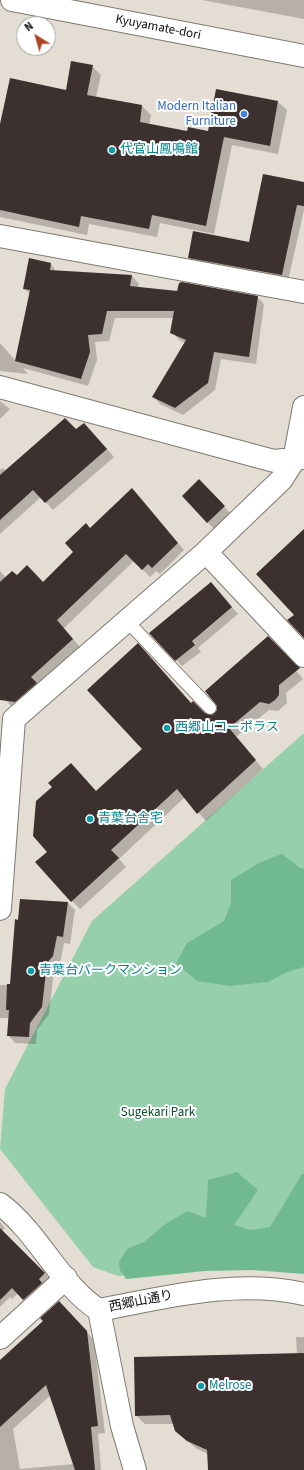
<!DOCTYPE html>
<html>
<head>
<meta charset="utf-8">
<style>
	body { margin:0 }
	#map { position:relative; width:304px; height:1470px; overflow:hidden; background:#e4ddd3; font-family:"Source Sans 3",sans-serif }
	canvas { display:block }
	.north { position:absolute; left:16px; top:16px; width:40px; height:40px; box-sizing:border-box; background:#fff; border:1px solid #a09f9e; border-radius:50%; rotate:323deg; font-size:11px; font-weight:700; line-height:16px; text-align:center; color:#120f0c }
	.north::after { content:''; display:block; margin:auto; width:14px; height:18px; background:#ad4523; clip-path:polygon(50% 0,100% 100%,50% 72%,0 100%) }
</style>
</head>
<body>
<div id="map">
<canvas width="304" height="1470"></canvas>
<div class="north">N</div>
</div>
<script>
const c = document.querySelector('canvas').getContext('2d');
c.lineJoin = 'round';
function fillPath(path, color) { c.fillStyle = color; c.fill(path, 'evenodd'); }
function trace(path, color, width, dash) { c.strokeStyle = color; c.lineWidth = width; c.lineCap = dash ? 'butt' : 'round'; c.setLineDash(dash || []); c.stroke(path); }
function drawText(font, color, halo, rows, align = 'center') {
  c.font = font + ' "Source Sans 3","Noto Sans JP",sans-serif'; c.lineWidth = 4; c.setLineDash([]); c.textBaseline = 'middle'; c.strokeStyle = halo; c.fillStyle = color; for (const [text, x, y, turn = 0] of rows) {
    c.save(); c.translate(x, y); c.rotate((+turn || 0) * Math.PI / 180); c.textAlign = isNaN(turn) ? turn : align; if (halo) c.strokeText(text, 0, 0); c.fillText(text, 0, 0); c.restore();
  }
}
fillPath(new Path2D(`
	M304,733V1269H178L118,1276L93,1267L0,1149L5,1089L92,921Z`), '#95cfab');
fillPath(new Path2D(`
	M282,854L300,868L304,869V967L287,972L268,982L230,986L197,981L176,963L187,943L224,921L231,903V880L259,863Z
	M237,1172L258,1190L234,1225L250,1230L270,1227L302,1174H304V1274L252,1270L205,1271L126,1279L120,1270L119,1262L127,1249L144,1242L164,1225L187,1211L206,1218L208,1180Z`), '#71ba8f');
fillPath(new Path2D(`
	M202,0H304V19Z
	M92,66L101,75L96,97L142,106L151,115L149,125L188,132L209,133L217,90L278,102L287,110L278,154L232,145L214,234L160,223L157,237L89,224L87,235L0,217V128L66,91Z
	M304,183V210L288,281L195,264L189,258L250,243Z
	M50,263L57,272L132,276L139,284L138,288L257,297L264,304L256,364L221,359L215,390L183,415L160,404L153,396L185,343L179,340L172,332L174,318H115L109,341L95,342L97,360L88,386L23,368L28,374L0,371V343L16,361L30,294L24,288Z
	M0,401L10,409L0,419Z
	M76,430L91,431L114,457L53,510L41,497L0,534V470L3,468L6,471Z
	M199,481L232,515L216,531L183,496Z
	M139,496L184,550L160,574L156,571L150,577L134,561L64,628L80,647L13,708L3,697L0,700V571L6,578L17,577L43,583L75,552L91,529Z
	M217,590L238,614L198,648L201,652L182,666L150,633Z
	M291,665L303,679L286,693L287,703L278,711L269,710L236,737L263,769L206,821L185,797L119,859L126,867L80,909L72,901L49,852L97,792L192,704L205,714L212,716Z
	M67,902L75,910L70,944L64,943L60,964L54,971L49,1014L37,1030L36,1044L15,1043L8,1035L9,1018H0V985H11L19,921Z
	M0,1222L5,1228L2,1231L50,1279L30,1305L18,1293L12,1299L10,1297L0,1307Z
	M66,1310L94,1340L105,1433L98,1434L101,1470H0V1363ZM51,1395L74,1464L20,1469L13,1429Z
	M296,1337H304V1470H209L208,1454L197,1449L185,1439L176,1430L174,1424H145L136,1415L297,1354Z`), '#0003');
fillPath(new Path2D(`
	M71,61L93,65L87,95L142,105L140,122L187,131L188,127L208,131L216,89L278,101L270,146L224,137L206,226L152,215L149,229L81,216L79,227L0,210V124L10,78L66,90Z
	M263,174L304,182V206L297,205L282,275L188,258L193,231L249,242Z
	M29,258L51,263L50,270L132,275L130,286L177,291L179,283L182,282L258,296L249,357L214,352L208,383L175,408L152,397L186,340L170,333L174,311H107L102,334L88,335L90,352L81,379L15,361L30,290L23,289Z
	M65,418L76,429L84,423L107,449L45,503L33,490L0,520V475Z
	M199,479L225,506L207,523L182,496Z
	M132,488L178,543L152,568L148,564L142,570L126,554L57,620L73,639L31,677L37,683L15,702L0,700V582L12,571L17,575L27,565L43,582L73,552L65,543L86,523L90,528Z
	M304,529V638L287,620L294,615L256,574Z
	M211,582L232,607L192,641L195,645L175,661L149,633Z
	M268,636L300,668L279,685V695L275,700L269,704L260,702L229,728L256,760L197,814L177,789L111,850L119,858L71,902L35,862L47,852L33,836L36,801L52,787L48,783L71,763L96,791L142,749L87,690L138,643L191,703L193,701L205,713L212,715L217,710V706L205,691Z
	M20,899L68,902L63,937L57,936L53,956L47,963L42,1007L30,1023L29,1037L7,1036L9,1010H6L7,984H10L15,919L18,920Z
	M0,1228L45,1273L39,1279L42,1283L23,1300L12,1288L0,1300Z
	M59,1301L87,1331L98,1426L91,1427L95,1470H75L46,1385L0,1427V1360L43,1321L40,1318Z
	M304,1353V1470H208L207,1450L187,1441L175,1431L170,1415L135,1416L134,1357Z`), '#3c312f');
const service = new Path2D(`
	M127,621L210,708`);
const minor = new Path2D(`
	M0,236L304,292
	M0,387L274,461L304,458
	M206,552L304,656
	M14,719L206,552L282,479L294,460L304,407
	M0,909L14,719
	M0,1204C39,1233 61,1287 99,1310L122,1426L135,1470
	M0,1338L66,1278`);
const tertiary = new Path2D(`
	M99,1310C168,1297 234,1279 304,1294`);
const primary = new Path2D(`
	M12,0L304,56`);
trace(service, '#7f7970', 14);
trace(minor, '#7f7970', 24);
trace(tertiary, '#7f7970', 24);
trace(primary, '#7f7970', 24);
trace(service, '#fff', 12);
trace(minor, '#fff', 22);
trace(tertiary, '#fff', 22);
trace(primary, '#fff', 22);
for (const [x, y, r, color] of [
	[244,114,4,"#3f7fe0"],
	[112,150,4,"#0f9aa8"],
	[167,728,4,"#0f9aa8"],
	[90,819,4,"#0f9aa8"],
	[31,971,4,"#0f9aa8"],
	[201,1386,4,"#0f9aa8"]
]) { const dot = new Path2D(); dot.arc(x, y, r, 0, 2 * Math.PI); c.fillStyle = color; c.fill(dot); trace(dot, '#fff', 1.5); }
drawText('13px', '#120f0c', '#fff', [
	["Kyuyamate-dori",158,28,11],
	["西郷山通り",141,1302,-11]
]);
drawText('13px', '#366cbe', '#fff', [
	["Modern Italian",236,107],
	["Furniture",236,122]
], 'right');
drawText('13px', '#0d838f', '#fff', [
	["代官山鳳鳴館",120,150],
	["西郷山コーポラス",175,728],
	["青葉台舎宅",98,819],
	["青葉台パークマンション",39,971],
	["Melrose",209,1386]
], 'left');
drawText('13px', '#114a2e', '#fff', [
	["Sugekari Park",158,1113]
]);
</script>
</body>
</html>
